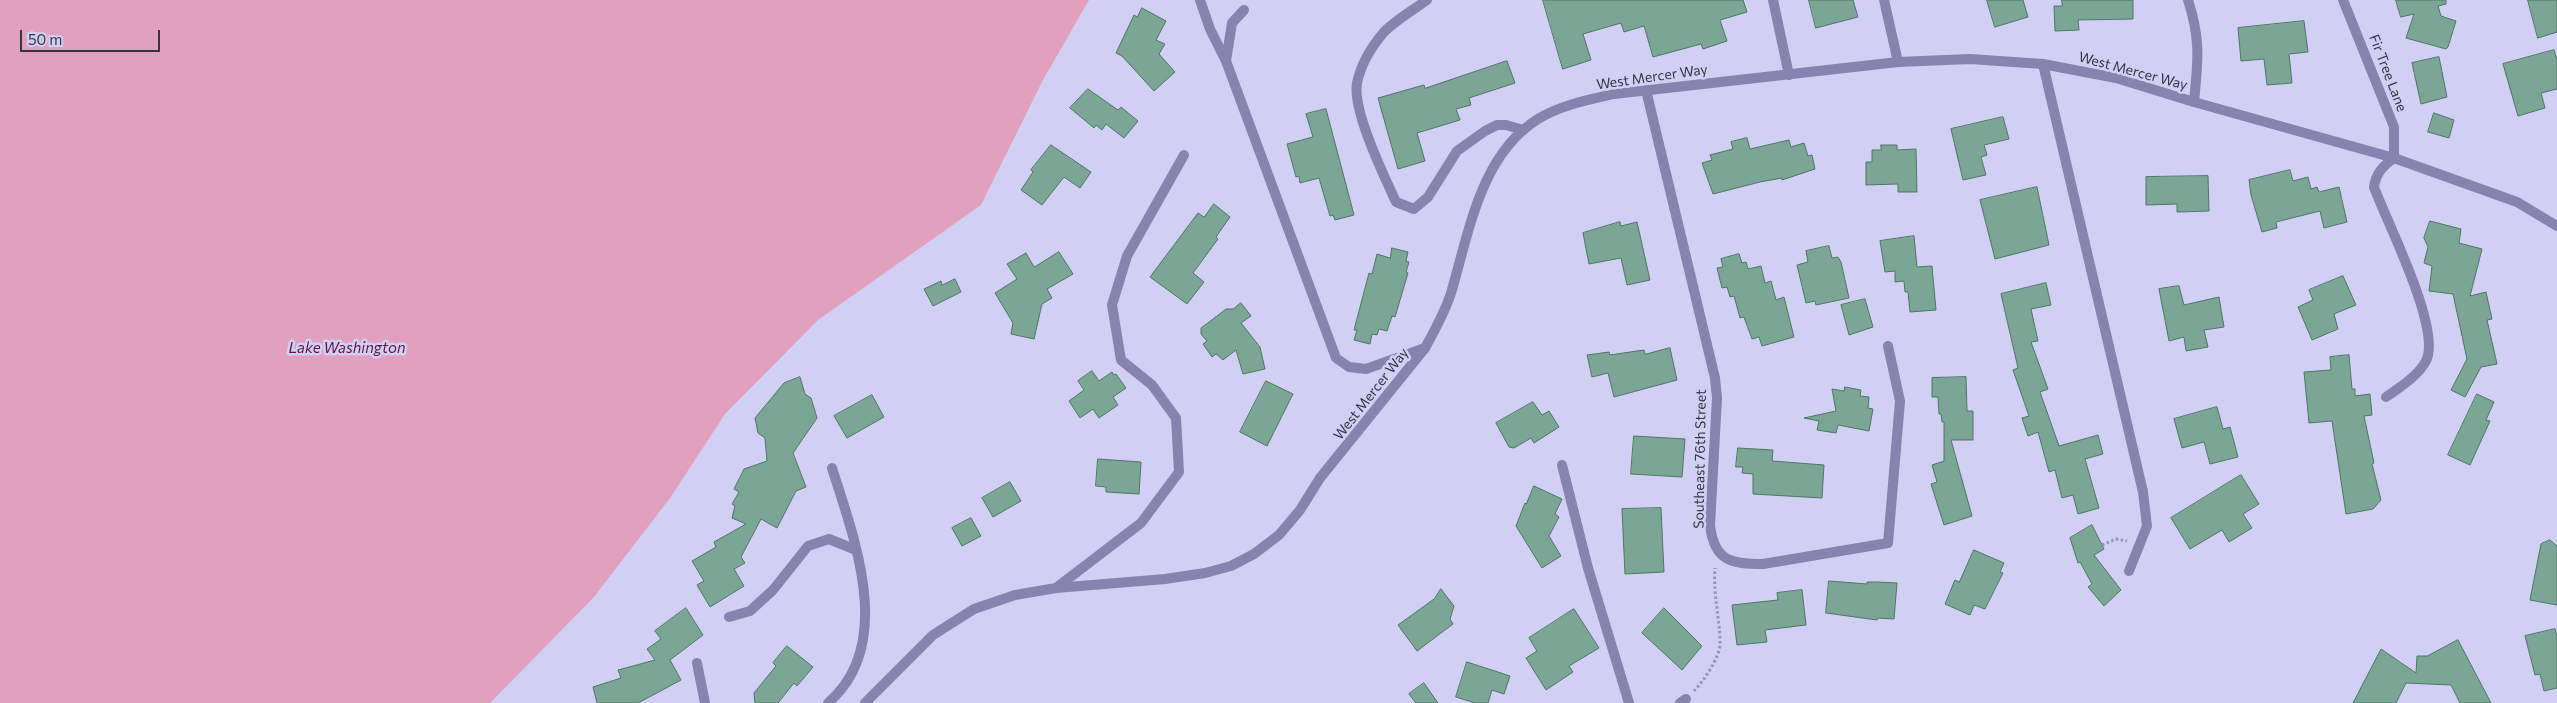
<!DOCTYPE html>
<html>
<head>
<meta charset="utf-8">
<style>
	body { margin:0 }
	#map { position:relative; width:2557px; height:703px; overflow:hidden; background:#d2cff4; font-family:Commissioner,sans-serif }
	canvas { display:block }
	.scale { position:absolute; left:20px; top:30px; width:140px; height:22px; box-sizing:border-box; border:2px solid #363544; border-top:0; padding-left:6px; font-size:15px; line-height:18px; white-space:nowrap; color:#363544; -webkit-text-stroke:4px #d2cff4; paint-order:stroke }
</style>
</head>
<body>
<div id="map">
<canvas width="2557" height="703"></canvas>
<div class="scale">50 m</div>
</div>
<script>
const c = document.querySelector('canvas').getContext('2d');
c.lineJoin = 'round';
function fillPath(path, color) { c.fillStyle = color; c.fill(path, 'evenodd'); }
function trace(path, color, width, dash) { c.strokeStyle = color; c.lineWidth = width; c.lineCap = dash ? 'butt' : 'round'; c.setLineDash(dash || []); c.stroke(path); }
function drawText(font, color, halo, rows, align = 'center') {
  c.font = font + ' Commissioner,sans-serif'; c.lineWidth = 5; c.setLineDash([]); c.textBaseline = 'middle'; c.strokeStyle = halo; c.fillStyle = color; for (const [text, x, y, turn = 0] of rows) {
    c.save(); c.translate(x, y); c.rotate((+turn || 0) * Math.PI / 180); c.textAlign = isNaN(turn) ? turn : align; if (halo) c.strokeText(text, 0, 0); c.fillText(text, 0, 0); c.restore();
  }
}
fillPath(new Path2D(`
	M0,0H1089L1043,80L981,205L818,320L725,414L670,498L594,597L490,703H0Z`), '#e2a0bf');
const building = new Path2D(`
	M1543,0H1743L1747,12L1720,20L1727,41L1703,49L1701,44L1653,57L1644,26L1624,32L1621,23L1583,34L1591,60L1563,69Z
	M1809,0H1853L1858,17L1816,28Z
	M1987,0H2023L2028,17L1995,27Z
	M2062,0H2133V19L2078,20L2079,30L2055,31L2054,6H2062Z
	M2396,0H2446V4L2438,6L2441,16L2456,21L2448,47L2446,49L2406,38L2414,14L2401,17Z
	M2528,0H2557V32L2538,38Z
	M1142,8L1166,21L1156,40L1165,44L1159,54L1175,72L1154,91L1122,56L1116,53L1134,15L1137,17Z
	M2304,21L2308,52L2289,54L2292,83L2267,85L2264,59L2241,61L2238,28Z
	M2554,50L2557,60V89L2541,93L2545,108L2518,116L2503,64Z
	M2439,57L2447,97L2421,104L2412,63Z
	M1507,61L1515,83L1469,98L1471,105L1456,109L1460,120L1417,133L1425,161L1398,169L1378,98L1424,85L1425,88Z
	M1088,89L1118,110L1121,107L1138,121L1124,138L1106,124L1102,130L1096,125L1094,128L1070,108Z
	M1326,109L1354,215L1335,220L1333,215L1330,216L1319,178L1300,183L1299,176L1296,177L1287,144L1313,137L1306,114Z
	M2434,113L2454,120L2449,138L2428,132Z
	M2003,117L2009,139L1984,145L1987,155L1981,157L1986,175L1963,180L1951,129Z
	M1747,138L1750,149L1789,140L1791,147L1804,143L1808,156L1812,155L1815,169L1782,180V178L1760,182L1713,194L1702,163L1712,160L1710,155L1733,149L1731,142Z
	M1051,145L1091,172L1080,188L1064,177L1042,205L1021,190L1033,172L1031,170Z
	M1881,145H1897V150L1916,149L1917,192H1898V184L1866,185V162H1872V150H1881Z
	M2290,170L2293,181L2308,177L2311,189L2317,187L2319,192L2339,187L2347,222L2324,228L2320,211L2276,222L2277,228L2262,232L2251,195L2249,180Z
	M2208,176L2209,211L2177,212V204L2146,205V177Z
	M2037,187L2049,245L1995,259L1980,200Z
	M1214,204L1230,217L1216,237L1218,239L1193,273L1204,282L1187,304L1150,277L1198,213L1204,217Z
	M2430,221L2461,229L2459,243L2482,249L2470,296L2486,292L2492,319L2487,320L2497,364L2481,367L2465,397L2451,390L2467,359L2453,294L2429,291L2432,266L2424,263L2428,247L2424,238Z
	M1620,222L1621,226L1637,222L1650,280L1627,285L1621,258L1589,264L1583,233Z
	M1914,236L1917,267L1932,266L1936,310L1910,312L1908,292H1905L1904,281L1895,282V271L1885,272L1880,241Z
	M1829,246L1832,258L1838,257L1841,262L1849,298L1816,305L1815,301L1806,303L1797,265L1808,262L1806,251Z
	M1392,248L1408,252L1406,261L1409,262L1406,272L1408,273L1395,317L1392,316L1387,331L1379,329L1377,335L1372,334L1370,344L1354,340L1357,330H1354L1369,273L1372,274L1377,254L1390,258Z
	M1059,252L1073,274L1047,289L1052,298L1042,304L1034,339L1011,334L1013,323L995,293L1017,279L1007,264L1026,253L1034,267Z
	M1739,254L1742,263L1746,262L1748,269L1761,266L1765,283L1771,281L1776,300L1784,297L1794,337L1762,346L1759,337L1752,339L1744,317L1740,318L1734,296L1730,297L1727,287L1722,288L1717,268L1723,267L1721,259Z
	M2343,276L2356,305L2334,314L2338,329L2312,340L2298,307L2313,300L2309,290Z
	M955,279L961,292L933,306L924,289L941,281L942,285Z
	M2046,283L2051,305L2031,309L2038,341L2031,342L2048,389L2040,392L2059,446L2098,435L2103,454L2085,459L2099,508L2078,514L2073,495L2062,498L2055,470L2049,472L2038,432L2028,436L2022,418L2029,416L2013,370L2018,368L2001,294Z
	M2179,286L2184,305L2219,297L2224,327L2204,330L2208,347L2186,351L2184,337L2169,341L2159,289Z
	M1865,299L1873,327L1849,335L1841,305Z
	M1241,303L1251,316L1241,323L1260,347L1265,369L1243,374L1236,350L1223,360L1216,354L1212,357L1203,344L1207,341L1201,334V328L1221,313L1226,309H1233Z
	M1670,348L1677,380L1614,397L1608,373L1592,377L1587,355L1609,352L1610,355L1644,350L1645,354Z
	M2349,355L2352,389H2355V396L2370,394L2372,415L2364,416L2374,463L2372,464L2381,500L2373,509L2346,514L2332,421L2309,423L2304,372L2331,370L2330,357Z
	M1092,371L1099,381L1112,372L1114,375L1116,374L1126,388L1113,397L1118,405L1099,418L1093,409L1080,418L1069,401L1084,390L1078,381Z
	M800,377L805,394L811,398L817,418L793,453L806,487L796,491L777,528L761,519L741,557L745,563L734,569L744,586L710,607L697,585L704,581L692,561L716,547L714,542L746,524L732,518L735,506L732,504L739,492L734,489L744,469L767,461L765,438L758,433L755,418L784,383Z
	M1966,377L1967,411H1973V440H1951L1972,516L1944,525L1931,484L1937,482L1932,465L1944,461V422H1942L1941,414H1939L1938,397H1932V378Z
	M1266,381L1293,394L1267,446L1240,432Z
	M1845,387L1861,390L1860,396L1869,397L1868,408L1873,409L1869,431L1838,425L1836,433L1817,430L1819,421L1804,418L1836,411L1832,389L1844,391Z
	M2477,394L2494,402L2486,420L2490,421L2470,465L2448,455Z
	M872,395L884,417L847,438L834,416Z
	M1533,402L1542,415L1549,411L1559,427L1534,443L1531,438L1514,448L1509,447L1496,423Z
	M2217,407L2223,429L2230,427L2238,457L2210,464L2204,442L2182,448L2174,419Z
	M1634,436L1685,439L1682,477L1631,474Z
	M1738,448L1773,450L1772,461L1824,465L1822,498L1753,494V474L1742,473L1743,467H1736Z
	M1098,459L1141,462L1139,494L1106,492V487L1096,486Z
	M2241,475L2259,504L2243,514L2252,528L2229,542L2222,530L2190,549L2171,518Z
	M1010,482L1021,501L993,517L982,498Z
	M1534,486L1562,499L1555,514L1559,517L1549,536L1561,556L1542,568L1516,526L1525,503L1526,504Z
	M1661,508L1664,572L1625,574L1622,509Z
	M971,518L981,536L962,546L952,528Z
	M2092,525L2104,549L2094,555L2121,590L2104,606L2088,587L2092,584L2080,562L2078,563L2070,538Z
	M2550,540L2557,546V605L2530,600L2541,544Z
	M1974,550L2004,563L2000,572L2003,573L1985,609L1974,605L1970,615L1945,604L1955,580L1959,582Z
	M1829,581L1867,584V582H1877L1897,583L1894,619L1878,618L1877,620L1826,613Z
	M1441,589L1454,606L1450,619L1453,624L1417,651L1398,625L1434,599Z
	M1802,590L1806,625L1765,630L1767,642L1737,645L1732,605L1778,600L1777,593Z
	M686,608L703,635L670,660L681,680L638,703H597L593,687L621,678L618,670L655,660L647,649L661,639L655,631Z
	M1664,608L1702,646L1682,670L1642,633Z
	M1574,609L1599,648L1569,666L1573,672L1546,690L1526,658L1537,651L1529,638Z
	M2555,629L2557,637V688L2544,691L2540,674L2535,675L2525,636Z
	M2458,640L2491,703H2460L2451,685L2406,683L2396,703H2353L2381,649L2416,673L2417,656H2427Z
	M787,646L813,667L797,686L794,683L778,703H755L754,693L776,666L773,663Z
	M1467,662L1510,676L1504,694L1492,690L1488,703H1475L1456,697Z
	M1424,683L1438,703H1416L1409,694Z`);
fillPath(building, '#7ba595');
trace(building, '#4e7667', 1);
trace(new Path2D(`
	M2102,545L2116,539L2127,541
	M1694,691C1703,682 1720,657 1720,644C1720,618 1713,597 1715,568`), '#9694b0', 3, [2.5, 2.5]);
trace(new Path2D(`
	M1200,0L1210,29L1226,61L1232,23L1244,10
	M1427,0C1413,10 1396,20 1384,32C1372,46 1361,64 1357,83C1352,110 1384,176 1396,202L1414,209L1428,197L1457,151L1485,131L1497,125H1506L1523,130
	M1773,0L1789,75
	M1884,0L1898,62
	M2343,0L2394,127V158C2383,166 2376,173 2374,187C2387,223 2442,329 2426,361C2418,376 2399,388 2386,397
	M1226,61L1336,358L1349,367L1366,369L1425,348
	M2043,64L2143,492L2147,526L2129,571
	M1562,465L1588,568
	M1056,588L1141,523L1179,472L1176,418L1152,385L1121,360L1112,305L1127,256L1184,155
	M729,617L750,611L773,590L808,546L829,539L856,550
	M697,663L705,703
	M1680,703L1686,699`), '#8782ae', 10);
trace(new Path2D(`
	M2188,0C2201,40 2198,61 2194,102
	M1646,90L1715,378L1717,398L1710,525C1714,561 1731,564 1763,564L1888,543L1900,401L1888,346
	M1588,568L1629,703
	M828,703C896,645 854,538 832,468`), '#8782ae', 10);
trace(new Path2D(`
	M865,703L933,635L974,609L1015,595L1056,588L1165,579L1205,573L1231,566L1254,554L1279,535L1300,510L1320,478L1425,348C1435,330 1445,312 1451,293C1469,233 1480,155 1538,119C1561,105 1588,100 1614,94L1898,62L1970,59L2043,64L2116,78L2194,102L2394,158L2517,202L2557,226`), '#8782ae', 10);
drawText('14px', '#363544', '#d2cff4', [
	["West Mercer Way",2133,71,15],
	["Fir Tree Lane",2388,73,69],
	["West Mercer Way",1652,77,-8],
	["West Mercer Way",1371,394,-52],
	["Southeast 76th Street",1700,459,-89]
]);
drawText('italic 15px', '#621743', '#d2cff4', [
	["Lake Washington",347,348]
]);
</script>
</body>
</html>
